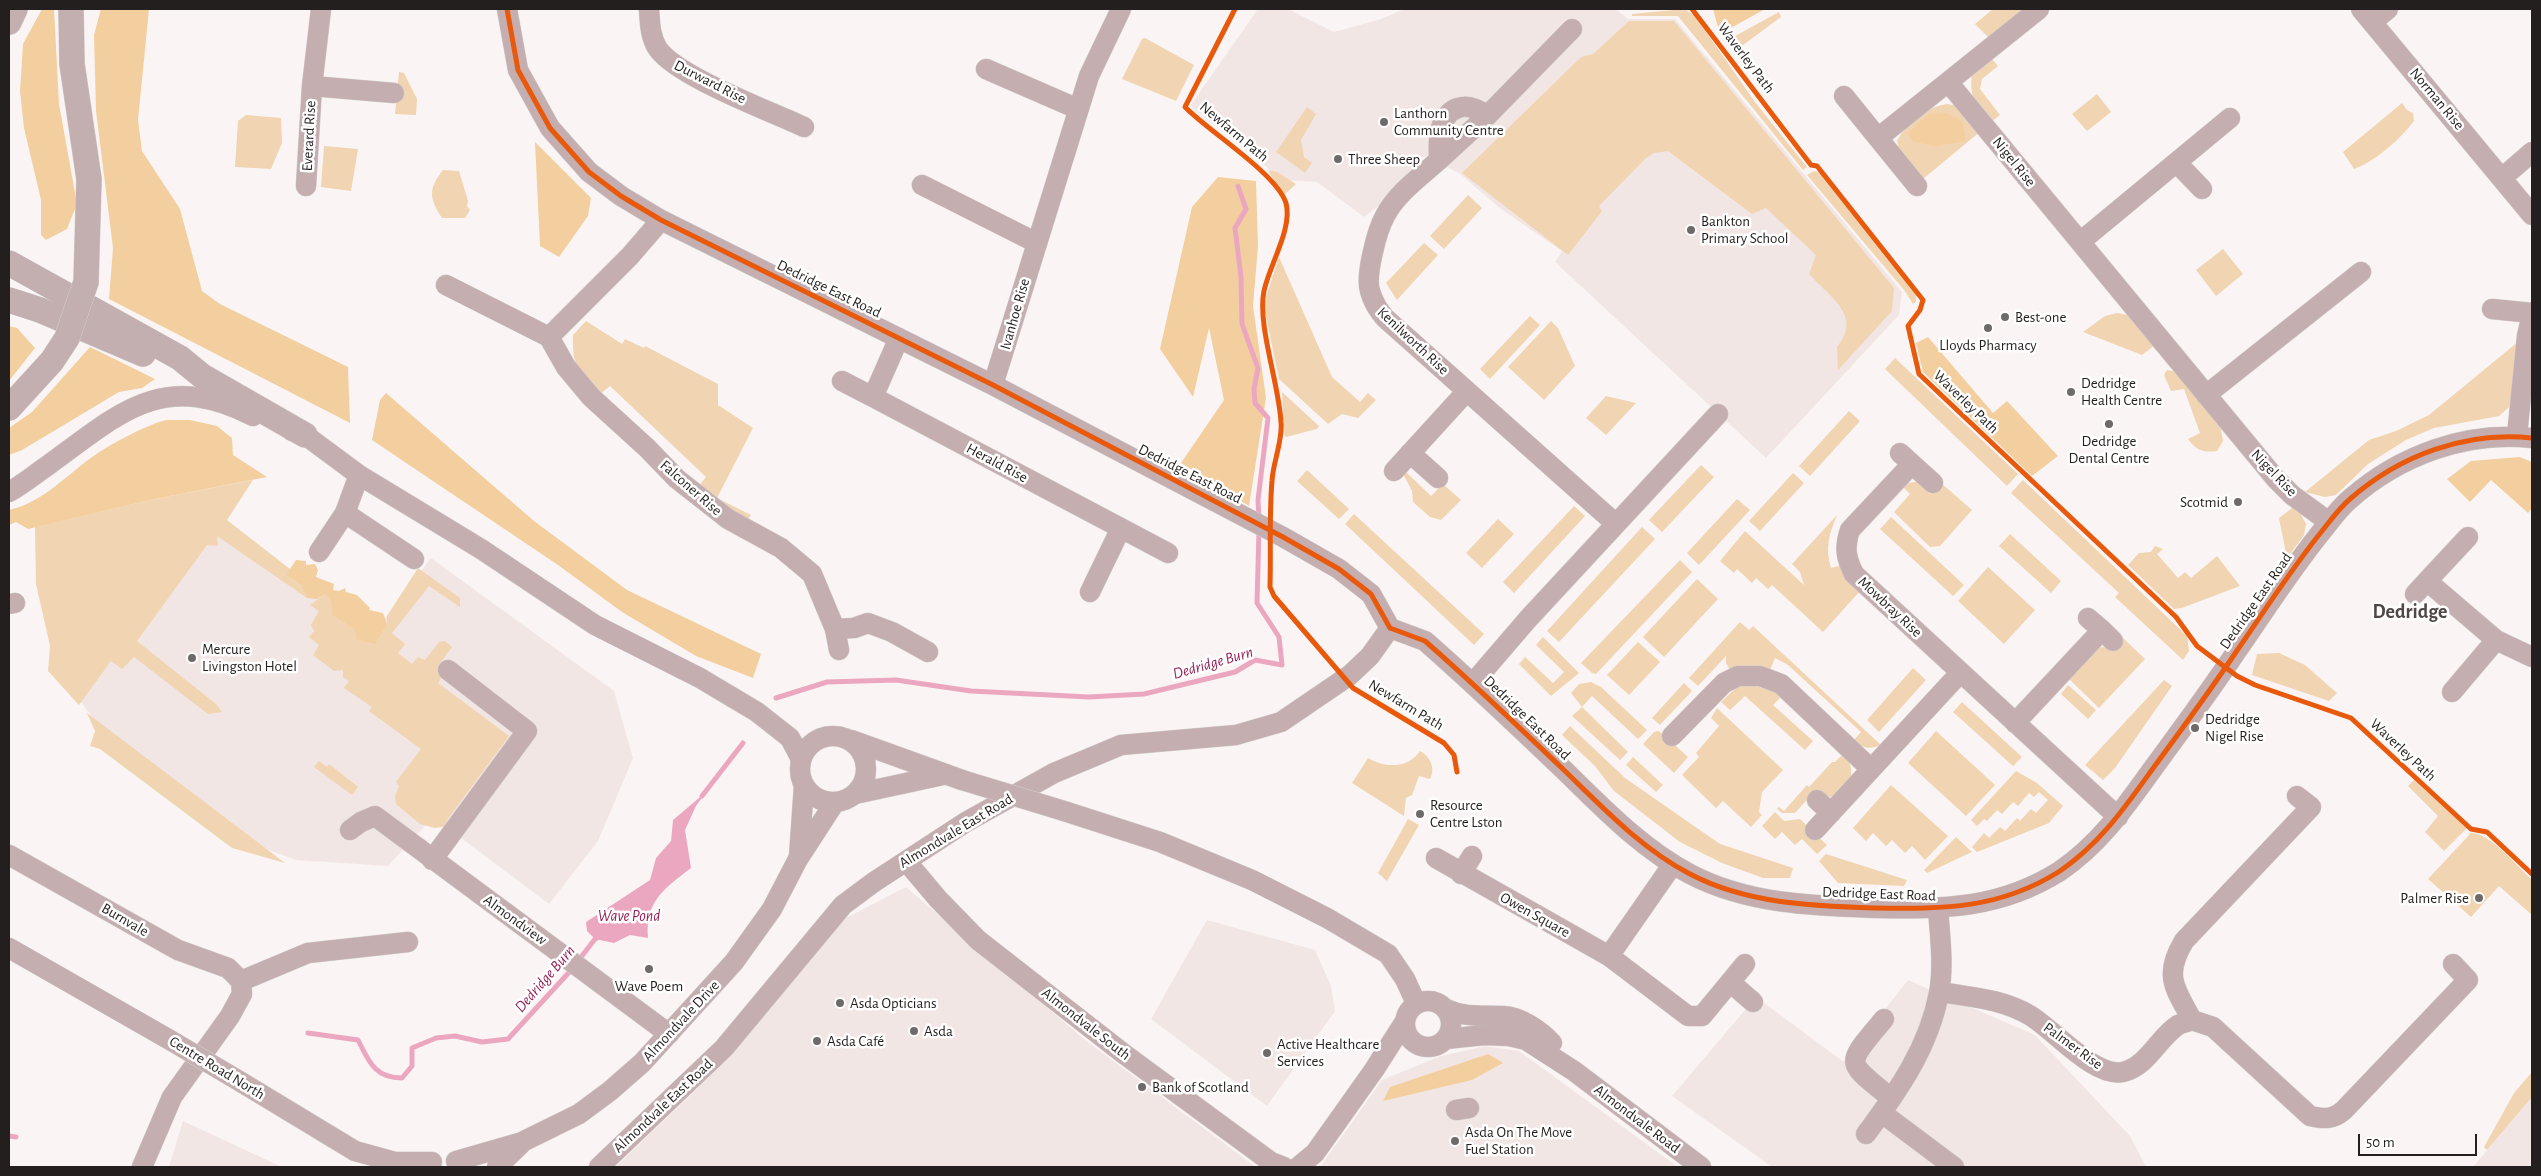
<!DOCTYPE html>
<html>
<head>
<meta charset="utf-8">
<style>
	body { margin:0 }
	#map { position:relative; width:2541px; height:1176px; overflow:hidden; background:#faf5f4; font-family:"Alegreya Sans",sans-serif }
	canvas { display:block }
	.frame { position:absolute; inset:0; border:10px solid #231f1e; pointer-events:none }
	.scale { position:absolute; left:2358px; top:1134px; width:119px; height:22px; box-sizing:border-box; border:2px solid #231f1e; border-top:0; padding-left:6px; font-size:15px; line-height:18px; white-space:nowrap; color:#231f1e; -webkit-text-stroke:4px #fff; paint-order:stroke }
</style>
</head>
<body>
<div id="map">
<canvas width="2541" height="1176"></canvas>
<div class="frame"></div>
<div class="scale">50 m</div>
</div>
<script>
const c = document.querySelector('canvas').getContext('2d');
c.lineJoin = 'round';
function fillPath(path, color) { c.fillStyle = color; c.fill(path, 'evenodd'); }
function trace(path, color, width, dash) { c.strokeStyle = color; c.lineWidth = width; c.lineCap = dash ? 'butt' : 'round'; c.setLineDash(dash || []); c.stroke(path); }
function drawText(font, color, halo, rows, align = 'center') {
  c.font = font + ' "Alegreya Sans",sans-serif'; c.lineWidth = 5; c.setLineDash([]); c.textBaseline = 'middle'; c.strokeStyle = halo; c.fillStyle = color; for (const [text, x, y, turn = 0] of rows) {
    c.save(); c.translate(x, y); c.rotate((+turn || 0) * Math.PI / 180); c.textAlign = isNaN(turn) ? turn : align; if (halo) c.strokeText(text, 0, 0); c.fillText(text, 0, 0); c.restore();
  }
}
fillPath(new Path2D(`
	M1258,9H1288L1334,32L1378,20L1405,9H1616L1628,19H1675L1902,292L1899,315L1766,458L1555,262L1562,251L1501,209L1459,173L1424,156L1384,202L1364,217L1317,182L1283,180L1190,106Z
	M196,517L228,533L352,605L367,641L431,558L614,691L633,758L598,841L549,904L433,817L388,866L296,860L231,836L106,737L74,692Z
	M906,887L1085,1040L1256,1167H615L697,1089L846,918Z
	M1207,920L1315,950L1331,986L1335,1011L1267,1106L1151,1019Z
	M1908,980L2035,1035L2130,1136L2146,1167H1772L1672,1096L1756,997L1844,1062Z
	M1485,1046L1519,1051L1678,1167H1320L1382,1080L1441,1056Z
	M2532,1097V1167H2473L2487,1150Z
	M183,1121L282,1167H169Z`), '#f2e6e4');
fillPath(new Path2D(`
	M1684,9L1695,16L1755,102L1807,167L1803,170L1678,16H1632V14Z
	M1993,9H2019L2023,13L1991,40L1975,24Z
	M1779,12L1781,17L1735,51L1726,41Z
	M1629,21H1674L1894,288L1892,311L1838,370L1837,347C1863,316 1830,297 1809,274L1816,255L1766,208L1752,214L1668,151L1654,153L1646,158L1599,206L1602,211L1568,255L1462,173L1581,57L1593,54Z
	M1145,38L1194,65L1176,101L1122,79L1142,39Z
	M1992,59L1998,66L1982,79L1980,89L2000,115L1991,122C1976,103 1969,99 1972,74Z
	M399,72L404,73L417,99L416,115L395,114Z
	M2097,94L2111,112L2087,131L2072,114Z
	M2402,103L2407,110L2413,113L2414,121C2399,140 2376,161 2354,169L2343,152Z
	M1948,104L1961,107L1981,131L1923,179L1900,153L1897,141C1906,123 1929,106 1948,104Z
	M1307,107L1316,114L1301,140L1304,157L1312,163L1305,173L1276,152Z
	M246,115L281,118L282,143L271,169L235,167L238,121Z
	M324,146L358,149L351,191L321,187Z
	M443,170L459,171L468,201L467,206L470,210L465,218H442C429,198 428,189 443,170Z
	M1268,170L1277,172L1296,184L1283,196Z
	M1814,171L1820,173L1916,294V302L1913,304L1904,290L1807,175Z
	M1468,195L1482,208L1444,249L1430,236Z
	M1424,243L1438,255L1397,300L1386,283Z
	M2223,249L2243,274L2216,296L2196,270Z
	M1279,257L1332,377L1360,402L1368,393L1376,400L1358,418L1342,414L1328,424L1279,379L1265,312L1266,297Z
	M2117,313L2132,316L2155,345L2142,355L2083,332L2105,316Z
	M1530,316L1540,325L1490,379L1480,369Z
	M586,321L622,344L625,339L644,348L645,346L718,384V405L753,428L717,498L751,515L746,522L697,488L706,477L610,386L600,394C578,371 572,367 573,335Z
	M1551,321L1558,328L1575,366L1544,400L1508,367Z
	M2519,341L2514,392L2509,407L2499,416L2434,428L2406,440L2368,464L2336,495L2325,497L2305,492L2369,440L2396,431L2429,415Z
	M1895,358L2018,474L2007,486L1885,369Z
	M2167,370L2177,372L2220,424L2223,441L2217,451C2203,453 2196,450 2188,439L2200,433L2184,389L2171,391L2164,375Z
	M1282,392L1319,426L1317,429L1286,437L1284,434Z
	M1606,396L1636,403L1606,435L1586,418Z
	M1849,411L1860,421L1810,476L1799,466Z
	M1701,465L1714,477L1662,532L1649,520Z
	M1307,470L1349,509L1339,519L1297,481Z
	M1405,471L1431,496L1443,484L1461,500L1441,520L1430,517L1413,502L1412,491L1403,474Z
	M1793,473L1804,483L1760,531L1749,521Z
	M253,480L227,520L290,569L286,575L301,585L307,598L217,536L218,546L207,545L137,641L216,704L222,712L208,714L134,657L122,669L111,661L79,705L48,671L50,646L36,584L35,527L155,499Z
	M2023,480L2187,636L2189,651L2183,660L2115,597L2119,593L2011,493Z
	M1918,481L1930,494L1941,483L1972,510L1940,546L1930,547L1894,512L1910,494L1901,485Z
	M1737,499L1750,510L1699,565L1687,553Z
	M2296,505L2306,524L2304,535L2287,558L2279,518Z
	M1574,506L1585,516L1514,593L1503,582Z
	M1354,514L1484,634L1474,645L1345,524Z
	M1837,515C1829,534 1825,548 1831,568L1842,565L1861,590L1823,632L1772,585L1768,589L1756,578L1752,583L1737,569L1734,573L1720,561L1745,531L1804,585L1800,572L1792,564Z
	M1891,517L1964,585L1953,596L1880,529Z
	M1498,519L1514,534L1482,568L1466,553Z
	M1642,527L1655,539L1559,642L1547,631Z
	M2010,534L2061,581L2051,593L1999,546Z
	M2155,546L2163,549L2157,554L2178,578L2185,572L2191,578L2217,556L2240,586L2182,608L2174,609L2128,565L2139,553L2151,552Z
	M1680,560L1692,572L1596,674L1592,673L1581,663Z
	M1988,567L2035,610L2004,644L1958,601Z
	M418,568L460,598V607L429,586L392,633L405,644L398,653L412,664L418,657L425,660L439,642L445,641L452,647L438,666L445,671L438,683L509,736L447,820L454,825L435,828L420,824L396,804L395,796L399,786L396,782L421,749L369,711L372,707L344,688L349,681L343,677V670L334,671L313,655L319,645L309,637L314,631L311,625L319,611L310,605L325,594L332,603V615L354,629L387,624V616Z
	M1697,579L1718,599L1664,657L1643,637Z
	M1740,622L1749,630L1753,626L1881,745C1869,750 1864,748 1853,741L1861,732L1788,665L1775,658L1770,670L1731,672L1726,663V656L1698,686L1689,678Z
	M1543,637L1579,673L1551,696L1519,664L1525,657L1553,683L1564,672L1536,645Z
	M2123,638L2145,659L2099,708L2067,677L2094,648L2103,647L2111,650Z
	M1638,642L1660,662L1629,695L1607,675Z
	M2279,653L2305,665L2337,693L2329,701L2252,675L2257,654Z
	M1913,668L1926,680L1879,732L1867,720Z
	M2164,680L2172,686L2115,768L2103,780L2085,765Z
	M1591,682L1601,687L1647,730L1638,739L1592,696L1582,707L1628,752L1620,760L1572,716L1582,707L1571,693L1579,684Z
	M1684,683L1692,691L1660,725L1652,718Z
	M1751,684L1783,695L1773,705L1813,741L1805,750L1745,696L1730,710L1721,702L1738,686Z
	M2068,685L2096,710L2088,719L2061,694Z
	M1962,702L2022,757L2013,766L1953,712Z
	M1717,708L1783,770L1762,792L1759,812L1762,815L1751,827L1723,801L1716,808L1682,775L1699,757L1696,753L1719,726L1711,718Z
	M87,713L285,863L232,848L100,749L90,746L95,731Z
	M1570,726L1625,778L1720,844L1793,868L1790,878H1763L1722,863L1680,842L1614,791L1595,766L1562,735Z
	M1659,731L1688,757L1674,773L1643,744L1654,732Z
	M1936,731L1995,785L1966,816L1908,763Z
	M1420,751C1430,756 1436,768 1430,779L1419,776L1412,795L1406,798L1404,816L1352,783L1368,758C1385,768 1408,769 1420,751Z
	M1845,752C1852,766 1855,777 1844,789C1840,793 1836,797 1830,797C1825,797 1819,793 1814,792L1795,813H1782L1777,809L1779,807L1784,811L1807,785L1809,787L1832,762H1835Z
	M1633,757L1663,785L1656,792L1626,765Z
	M319,761L327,767L329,764L358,787L352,795L314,767Z
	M2016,771L2037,783L2063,806L2049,823L1977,852L1972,847L1984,833L1989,838L2000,827L2005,831L2017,818L2020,821L2031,809L2036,813L2048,800L2039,792L2034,797L2029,793L2018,806L2013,802L2002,814L1997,810L1987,821L1984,819L1977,826L1971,820Z
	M2414,780L2467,828L2444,851L2425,832L2438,816L2408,786Z
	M1891,785L1948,836L1925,860L1912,846L1905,853L1892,840L1886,846L1873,833L1866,841L1853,828Z
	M1775,812L1784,821L1800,819L1827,845L1817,854L1802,839L1795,845L1782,832L1775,839L1762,826Z
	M1408,819L1419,825L1387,881L1378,873Z
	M2471,833C2488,831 2519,868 2532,880V915L2499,886L2471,917L2428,879Z
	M1956,837L1972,852L1927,873L1924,870Z
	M1826,854L1907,880L1904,886L1838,883L1819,861Z
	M2532,1072V1097L2487,1150L2484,1147L2514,1093Z`), '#f1d4b1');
fillPath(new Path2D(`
	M42,9H54L59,104L77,204L67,229L46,240L41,235V200L24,128L20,91L23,44Z
	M101,9H149L138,120L142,151L180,209L202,291L220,304L348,367L350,423L109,299L113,248L96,111L94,35Z
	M1713,9H1765L1720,34Z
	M1946,113L1962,121L1966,141L1937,146L1914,142L1907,133L1929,114Z
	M535,142L591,198L588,216L559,257L540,246Z
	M1218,177L1256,181L1258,246L1253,306L1266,398L1249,506L1181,463L1224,400L1209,328L1193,397L1160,349L1192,207Z
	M9,326L17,328L35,348L9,381Z
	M1928,337L1993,413L2007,401L2058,456L2032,476L1923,372L1916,343Z
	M90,347L155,379L142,388L119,392L22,450L9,455V428L32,412Z
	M386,393L534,521L627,590L761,654L753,678L696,656L622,612L558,565L372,440L380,400Z
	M190,420L217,426L232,438L233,455L267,477L155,499L28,529L16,522L9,525V510C44,502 66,475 95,455C109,445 152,422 167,420C175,420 183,420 190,420Z
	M2520,457L2532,462V508L2528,513L2491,480L2470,502L2447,479L2471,461Z
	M296,560L306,561V565L315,564L318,570L316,577L334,584L333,590L339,591L345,588L346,592L357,595L370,608L369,610L383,613L387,624L375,644L357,639L354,629L332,615V603L325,594L317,599L307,598L301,585L286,575Z
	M1488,1054L1503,1063L1472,1080L1383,1101L1390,1087Z`), '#f3cf9f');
fillPath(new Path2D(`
	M706,792L696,806L685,830L691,868C664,889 645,901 648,938L630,935L614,943L595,939L587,931L586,922L650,880L656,858L671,841L673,820Z`), '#eca7c0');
trace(new Path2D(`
	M1238,186L1246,209L1235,228L1241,277L1242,324L1258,368L1254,389L1255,403L1268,418L1258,500L1259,519
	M776,698L827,682L896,680L971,691L1089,697L1144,694L1235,672L1255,660L1282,665L1279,637L1257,603L1259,530
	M702,796L743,743
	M578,961L595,939L601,936
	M308,1033L358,1040C369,1062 375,1078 402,1078L412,1066V1048L436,1038L455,1036L482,1042L508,1039L573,968
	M9,1136L16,1137`), '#eca7c0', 5);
const minor = new Path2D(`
	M507,9L518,70L550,128L589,172L621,196L661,220L993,385L1283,537L1339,569L1371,594L1390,628L1425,641C1473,683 1519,727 1565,771C1603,808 1642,849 1690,874C1747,904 1813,906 1876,908C1944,909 2000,909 2060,871C2101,843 2125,807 2154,767C2182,729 2210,691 2236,652C2263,613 2288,574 2318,536C2328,524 2338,509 2350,499C2400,455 2466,431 2532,438
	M649,9C650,23 650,37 658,49C678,77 770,111 804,127
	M2361,9L2532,215
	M2372,22L2388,9
	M1572,29L1487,116C1467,100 1446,105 1440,132C1438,141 1439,151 1439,160C1421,176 1396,194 1385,216C1377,230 1365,276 1370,291C1373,302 1378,310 1385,318L1616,524
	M986,69L1078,109
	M1948,82L2039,9
	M312,86L394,93
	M1844,96L1878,138
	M1439,160L1487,116
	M2177,163L2202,189
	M2502,178L2532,152
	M922,185L1035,242
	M306,186L312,86L321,9
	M1917,186L1878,138L1948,82L2276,479L2292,495L2329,522
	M661,220L630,256L549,337L566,367L591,397L647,448L677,479L728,519L781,548L812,574L835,629L839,650
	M2080,242L2230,118
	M446,285L549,337
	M2492,309L2532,313
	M899,338L873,397L1168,553
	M842,381L873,397
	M993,385L1089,76L1121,9
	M2206,395L2361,272
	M292,431L305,435L359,475L481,549L595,625L700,678L757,712L790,738L801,759
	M2517,436L2527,336L2532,314
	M1410,453L1438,478
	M1900,453L1912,464L1850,530C1844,548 1846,558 1854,574L2118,817
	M1912,464L1933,483
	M1394,471L1467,391
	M9,492C22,485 34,475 47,466C119,414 161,369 253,416
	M345,513L414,559
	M319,552L345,513L359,475
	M2427,581L2468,537
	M1090,592L1121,528
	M2415,594L2427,581L2496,640L2532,657
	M9,604L15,603
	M2088,618L2102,630
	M835,629L854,628L868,623L892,632L928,652
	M1473,683L1528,619L1718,414
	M2452,692L2496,640
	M2015,723L2102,630L2113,641
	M800 769a33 33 0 1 1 66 0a33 33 0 1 1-66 0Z
	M1672,736L1724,683L1738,676H1760L1781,684L1871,769
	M851,740L962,780
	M855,794L943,775
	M1817,800L1831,813
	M1064,811L1160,842L1252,880L1327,918L1388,954L1405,979L1416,1003
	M350,830L361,822L375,816L669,1034
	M1815,830L1960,673
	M9,855L178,950L228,968L241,981L242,994L230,1016L172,1097L142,1167
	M799,857L804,785
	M1436,858L1609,956L1688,1016H1702L1745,964
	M432,860L527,731L448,670
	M906,861L938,899L978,940L1124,1054L1271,1162L1284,1167
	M1461,874L1472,856
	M9,948L170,1040
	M1609,956L1673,864
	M241,981L308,953L408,942
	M1730,982L1753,1002
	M1940,992C1971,997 2003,999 2031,1016C2055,1031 2095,1078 2123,1072C2148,1066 2158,1038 2178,1025C2182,1023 2188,1022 2192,1020C2175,988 2163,976 2184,941L2311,807L2297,796
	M1405 1024a23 23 0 1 1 46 0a23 23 0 1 1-46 0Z
	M1446,1009C1465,1018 1484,1015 1504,1016C1521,1017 1541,1031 1552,1043
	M1884,1019C1845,1066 1844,1060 1891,1098
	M2192,1020L2213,1027L2310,1116C2323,1119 2333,1120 2344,1110L2468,980L2453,964
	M1446,1039L1484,1035L1509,1036L1526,1040L1574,1071L1701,1167
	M241,1082L355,1151L395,1162H432
	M1456,1110L1469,1108
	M1882,1113L1954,1167
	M1866,1134C1898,1091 1929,1047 1939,993C1944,966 1940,936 1938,909
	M456,1161L522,1142L579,1114L610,1091L642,1063L734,962L772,909L798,859L835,802
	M497,1167L521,1144
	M599,1167L724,1048L843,905L874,882L966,822L1054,773L1121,745L1236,735L1281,722L1350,675L1370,656L1390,628
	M1298,1167L1315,1153L1374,1070L1404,1023`);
const major = new Path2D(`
	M71,9L72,64L89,179L86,282
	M9,22L15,9
	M9,263L180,358L202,376L305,435
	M9,300L40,310L143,354
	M9,408L52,361L67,338`);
trace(minor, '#d2cfce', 21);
trace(major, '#d2cfce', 26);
trace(minor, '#c4aeb0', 20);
trace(major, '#c3aeb0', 25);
const minorBridge = new Path2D(`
	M962,780L1064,811
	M170,1040L241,1082`);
const majorBridge = new Path2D(`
	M67,338L86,282`);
trace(minorBridge, '#d2cfce', 21, []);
trace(majorBridge, '#d2cfce', 26, []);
trace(minorBridge, '#c4aeb0', 20);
trace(majorBridge, '#c3aeb0', 25);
trace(new Path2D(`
	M507,9L518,70L550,128L589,172L621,196L661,220L993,385L1283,537L1339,569L1371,594L1390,628L1425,641C1473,683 1519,727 1565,771C1603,808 1642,849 1690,874C1747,904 1813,906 1876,908C1944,909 2000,909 2060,871C2101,843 2125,807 2154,767C2182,729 2210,691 2236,652C2263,613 2288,574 2318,536C2328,524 2338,509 2350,499C2400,455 2466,431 2532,438
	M1235,9L1185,107C1208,131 1276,173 1286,203C1293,228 1269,266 1264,291C1257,324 1279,384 1281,422C1283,440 1273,462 1272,481C1269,516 1271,552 1270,587L1274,596L1353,688L1444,743L1454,755L1457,772
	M1692,9L1811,165L1817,166L1923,300L1920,310L1908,326L1919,374L2176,617L2197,646L2237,676L2255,685L2351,718L2471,829L2487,832L2532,874`), '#e8590c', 5);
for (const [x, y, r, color] of [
	[1384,122,5,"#6e6a69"],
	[1338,159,5,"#6e6a69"],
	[1691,230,5,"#6e6a69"],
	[2005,317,5,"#6e6a69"],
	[1988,328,5,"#6e6a69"],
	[2071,392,5,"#6e6a69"],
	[2109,424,5,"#6e6a69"],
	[2238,502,5,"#6e6a69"],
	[192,658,5,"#6e6a69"],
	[2195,728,5,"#6e6a69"],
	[1420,814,5,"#6e6a69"],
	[2479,898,5,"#6e6a69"],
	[649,969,5,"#6e6a69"],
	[840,1003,5,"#6e6a69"],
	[914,1031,5,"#6e6a69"],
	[817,1041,5,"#6e6a69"],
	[1267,1053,5,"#6e6a69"],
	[1142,1087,5,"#6e6a69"],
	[1455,1141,5,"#6e6a69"]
]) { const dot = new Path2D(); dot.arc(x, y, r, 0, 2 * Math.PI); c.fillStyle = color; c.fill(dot); trace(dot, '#fff', 2); }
drawText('15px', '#231f1e', '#fff', [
	["Waverley Path",1746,58,53],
	["Durward Rise",710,82,27],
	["Norman Rise",2437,99,50],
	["Newfarm Path",1234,132,40],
	["Everard Rise",309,136,-87],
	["Nigel Rise",2014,162,51],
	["Dedridge East Road",829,289,26],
	["Ivanhoe Rise",1015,314,-74],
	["Kenilworth Rise",1413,341,43],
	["Waverley Path",1966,402,44],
	["Herald Rise",997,463,28],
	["Nigel Rise",2274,473,46],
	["Dedridge East Road",1190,474,27],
	["Falconer Rise",691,488,41],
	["Dedridge East Road",2256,601,-55],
	["Mowbray Rise",1890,607,43],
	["Newfarm Path",1406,705,31],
	["Dedridge East Road",1527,718,44],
	["Waverley Path",2403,750,43],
	["Almondvale East Road",956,831,-31],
	["Dedridge East Road",1879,894,2],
	["Owen Square",1535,915,29],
	["Burnvale",125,920,30],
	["Almondview",515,920,36],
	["Almondvale Drive",681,1021,-47],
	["Almondvale South",1086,1024,38],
	["Palmer Rise",2073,1046,36],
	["Centre Road North",217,1068,31],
	["Almondvale East Road",663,1106,-43],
	["Almondvale Road",1637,1119,37]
]);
drawText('15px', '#231f1e', '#fff', [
	["Lanthorn",1394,113],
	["Community Centre",1394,130],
	["Three Sheep",1348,159],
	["Bankton",1701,221],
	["Primary School",1701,238],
	["Best-one",2015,317],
	["Lloyds Pharmacy",1988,345,"center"],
	["Dedridge",2081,383],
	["Health Centre",2081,400],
	["Dedridge",2109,441,"center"],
	["Dental Centre",2109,458,"center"],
	["Scotmid",2228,502,"right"],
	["Mercure",202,649],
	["Livingston Hotel",202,666],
	["Dedridge",2205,719],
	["Nigel Rise",2205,736],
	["Resource",1430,805],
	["Centre Lston",1430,822],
	["Palmer Rise",2469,898,"right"],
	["Wave Poem",649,986,"center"],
	["Asda Opticians",850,1003],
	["Asda",924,1031],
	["Asda Café",827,1041],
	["Active Healthcare",1277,1044],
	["Services",1277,1061],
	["Bank of Scotland",1152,1087],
	["Asda On The Move",1465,1132],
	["Fuel Station",1465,1149]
], 'left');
drawText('italic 16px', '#952258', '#fff', [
	["Dedridge Burn",1213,663,-16],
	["Wave Pond",629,916],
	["Dedridge Burn",545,979,-49]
]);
drawText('bold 20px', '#504846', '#fff', [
	["Dedridge",2410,612]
]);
</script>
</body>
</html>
